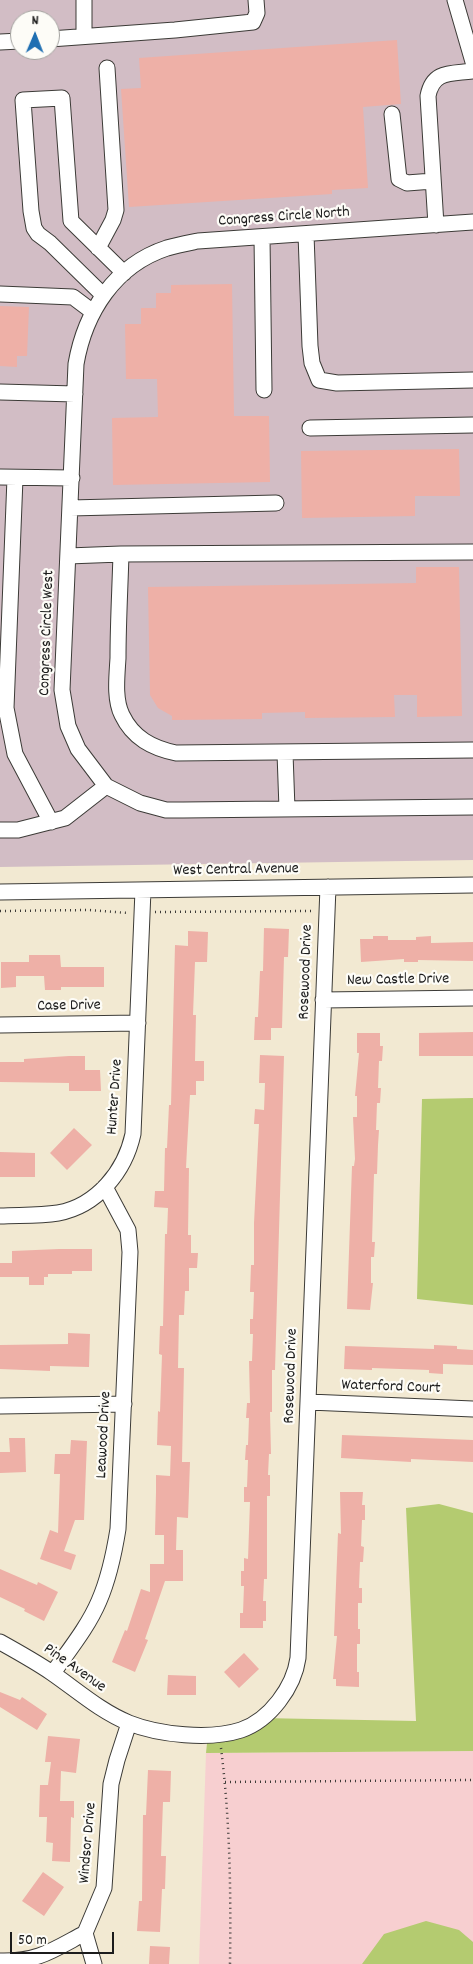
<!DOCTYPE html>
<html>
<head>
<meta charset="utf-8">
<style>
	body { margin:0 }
	#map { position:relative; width:473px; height:1964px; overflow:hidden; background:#f2e9d2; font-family:Dekko,sans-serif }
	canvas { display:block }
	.north { position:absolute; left:10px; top:10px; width:50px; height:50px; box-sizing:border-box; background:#fdfcf7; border:1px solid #a3a29f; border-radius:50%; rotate:1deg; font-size:14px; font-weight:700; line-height:20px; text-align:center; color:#1c1c1c }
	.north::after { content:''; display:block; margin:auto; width:18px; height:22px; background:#1f6fb2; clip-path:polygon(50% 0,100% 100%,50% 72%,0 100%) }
	.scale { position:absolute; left:10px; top:1932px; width:104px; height:22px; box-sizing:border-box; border:2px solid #1c1c1c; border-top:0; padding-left:6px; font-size:15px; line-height:18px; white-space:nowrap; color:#1c1c1c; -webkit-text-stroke:4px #fdfcf7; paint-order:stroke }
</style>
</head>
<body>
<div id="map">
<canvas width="473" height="1964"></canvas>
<div class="north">N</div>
<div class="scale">50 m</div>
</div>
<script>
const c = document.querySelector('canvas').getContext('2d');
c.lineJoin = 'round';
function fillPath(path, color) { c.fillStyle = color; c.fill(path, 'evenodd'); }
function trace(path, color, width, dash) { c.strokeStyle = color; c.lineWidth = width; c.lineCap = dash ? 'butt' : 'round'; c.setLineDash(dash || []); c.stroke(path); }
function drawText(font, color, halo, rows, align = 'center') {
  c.font = font + ' Dekko,sans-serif'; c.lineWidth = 4.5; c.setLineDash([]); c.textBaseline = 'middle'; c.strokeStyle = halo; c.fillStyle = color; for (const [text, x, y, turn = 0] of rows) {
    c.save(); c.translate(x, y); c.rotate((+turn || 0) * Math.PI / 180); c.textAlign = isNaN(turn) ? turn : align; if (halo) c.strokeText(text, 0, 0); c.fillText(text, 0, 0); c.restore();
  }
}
fillPath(new Path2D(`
	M473,1751V1964H199L206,1753Z`), '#f7cfd0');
fillPath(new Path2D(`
	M0,0H473V860L0,867ZM20,20H50V50H20Z`), '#d2bdc5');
fillPath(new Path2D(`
	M473,1098V1305L417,1299L422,1099Z
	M439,1504L473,1513V1751L206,1753L208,1734L261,1718L416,1721L406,1508Z
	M426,1921L459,1930L473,1942V1964H362L384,1934Z`), '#b4cb70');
fillPath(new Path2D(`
	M397,40L401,104L363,107L368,188L332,190V194L129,207L121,89L141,88L139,58Z
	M232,284L234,416H269L270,482L113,485L112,418L158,417L157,379H126L125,324H141V308H156V293H171V285Z
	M0,306L29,307L27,356H17V367L0,366Z
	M459,449L460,496H415V516L302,518L301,451Z
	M416,567H459L462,716L417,717V695H394L395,717L305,718V712L262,713V719L172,720V716L158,708L150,695L148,587L416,583Z
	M264,928L289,929L288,957H284L282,1028H271V1040H254L255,1017H258L260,971H263Z
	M188,931L208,932L207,962H195L193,1015H196L195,1061H204V1081H196V1095H190L187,1148L186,1168H189L188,1235H191V1253H198L197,1268H189V1291H185L184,1315H179L178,1368H184L182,1462H190L188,1518L177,1517L176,1550H183V1581H165L145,1639L148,1640L135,1672L112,1662L125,1630L127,1631L141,1589L150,1592V1564H164V1535H155L156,1492V1475L170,1476L171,1446L157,1445L158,1411L160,1412L162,1355L159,1354L160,1326H163L165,1234H167L168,1208L154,1207L155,1191H164L165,1148H167L169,1105H171L175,945L188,946Z
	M373,936H388V940H416V937L431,936V943L473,942V961L418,960V962H404V959L361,962L360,939H373Z
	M29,955H60L61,967H104V987H61V990H45L44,976H16V987L1,988V962H29Z
	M473,1032V1056H419V1033Z
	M357,1033H380V1046H383L382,1061H379L378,1088H381L380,1103H377L376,1130H379L378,1145L377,1174H374L372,1242H375L374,1257H371V1283H373L370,1310L347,1309L352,1166H354L355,1159L353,1117H357V1096H355L359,1053H357Z
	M260,1055L284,1056L275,1370H272V1412H270L271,1454H269L268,1475H270V1496H267V1579H264L263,1601H266V1621H263V1628H240V1613H243L244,1586H241V1571H244V1558L248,1559L250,1502H244V1487H247L248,1460H245L246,1445H248L249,1418H246L247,1403H250L249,1361H252L253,1334H250V1319H253L254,1292H250L251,1265H254V1223L259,1124H254L255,1109L264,1110L265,1083H259Z
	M69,1056H85V1070H100L101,1091H69V1083L0,1082V1062H24V1059Z
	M74,1128L92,1145L67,1170L50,1153Z
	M0,1152L35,1153V1177H0Z
	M59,1249H92V1271H72V1274H48V1277H44V1285H29V1277H0V1263H12V1251Z
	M68,1333L90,1334L89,1367L50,1366V1371L0,1369V1345L68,1344Z
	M434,1345L457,1346V1349L473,1350V1365L443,1364V1374L429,1373V1370L372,1368V1370L344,1369L345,1346L434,1349Z
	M342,1435L473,1440V1462L411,1459V1462L341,1458Z
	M9,1438H25L26,1472L0,1473V1452H10Z
	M71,1440L87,1441L84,1520H75L64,1551L76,1555L71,1570L40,1559L50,1530L58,1533L60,1474H54L55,1454H70Z
	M340,1492H363L362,1505H365V1520H362L361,1546L364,1547L363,1562H360L359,1588H362V1603H358V1629H360V1644H357V1672H359V1687L336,1686V1679H333L337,1636H334L338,1533L341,1534Z
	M0,1569L37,1585L38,1582L58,1592L44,1621L24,1611L25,1609L0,1597Z
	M244,1653L259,1669L239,1688L224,1672Z
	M168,1675L196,1676V1695H167Z
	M0,1692L20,1700L22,1697L47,1714L37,1730L0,1707Z
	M48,1736L80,1739L76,1773L61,1771L60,1801H74V1818L71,1817L70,1862L52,1861L53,1843L46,1842L47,1817H39L40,1785H48L51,1762H45Z
	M148,1770L171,1771L170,1802H163L161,1856H166L165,1889H162L160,1932L137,1931L139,1901H142L143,1815H146Z
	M43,1872L64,1887L44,1916L22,1901Z
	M150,1946L170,1947L169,1964H149Z`), '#eeb0a7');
const minor = new Path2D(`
	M84,0V36
	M455,0L473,62
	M50,39L175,30L253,22L257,13L256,0
	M0,42L20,41
	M392,114L399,179L407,183L433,181
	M473,222L198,241C188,243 177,245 167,248C115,265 85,312 76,364L62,690L68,726L78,749L106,786L140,803L166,810H183L473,807
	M436,225L428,96C433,70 451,74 473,71
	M306,234L310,346L312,363L319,380L337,383L473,380
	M262,237L264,390
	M98,248L113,220L116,210L107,68
	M0,294L73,297L93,312
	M103,295L50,243L38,234L34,228L31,211L23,100L62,98L71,221L124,273
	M0,392L75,394
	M310,428L473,425
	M0,477L72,478
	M15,478L6,708L15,754L51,822
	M70,508L276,503
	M121,554C120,589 118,623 118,658C117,676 114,699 122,715C133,738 152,748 176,753L473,750
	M68,556L121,554L473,552
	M285,753L287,809
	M0,830H18L65,818L106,786
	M0,892L473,885
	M323,1000L473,998
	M0,1025L138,1023
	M0,1216C19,1215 39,1216 58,1213C97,1206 125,1171 133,1134L143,890
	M309,1402L473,1409
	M0,1406L124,1404
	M0,1642C18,1652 36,1662 52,1673C78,1691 100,1711 129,1723C159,1735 210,1740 241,1730C270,1720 294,1687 298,1658L328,887
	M53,1673C69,1650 88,1627 99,1601C109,1578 114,1554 118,1529L130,1252L128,1230L105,1187
	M0,1961C38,1962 53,1950 85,1933
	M94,1964L85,1933L104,1888L111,1784L117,1760L129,1723`);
trace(minor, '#3c3b37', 17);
trace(new Path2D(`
	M0,911L89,910L128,913
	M155,912L312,911
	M221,1748C230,1821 231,1890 230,1964
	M225,1782L473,1780`), '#3c3b37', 2.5, [1, 4]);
trace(minor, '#fff', 15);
drawText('16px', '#1c1c1c', '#fdfcf7', [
	["Congress Circle North",284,218,-4],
	["Congress Circle West",48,633,-88],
	["West Central Avenue",236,871,-1],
	["Rosewood Drive",307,972,-88],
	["New Castle Drive",398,981,-1],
	["Case Drive",69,1007,-1],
	["Hunter Drive",116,1097,-86],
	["Rosewood Drive",292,1376,-88],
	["Waterford Court",391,1388,2],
	["Leawood Drive",105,1435,-87],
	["Pine Avenue",74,1669,35],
	["Windsor Drive",89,1843,-85]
]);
</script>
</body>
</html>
